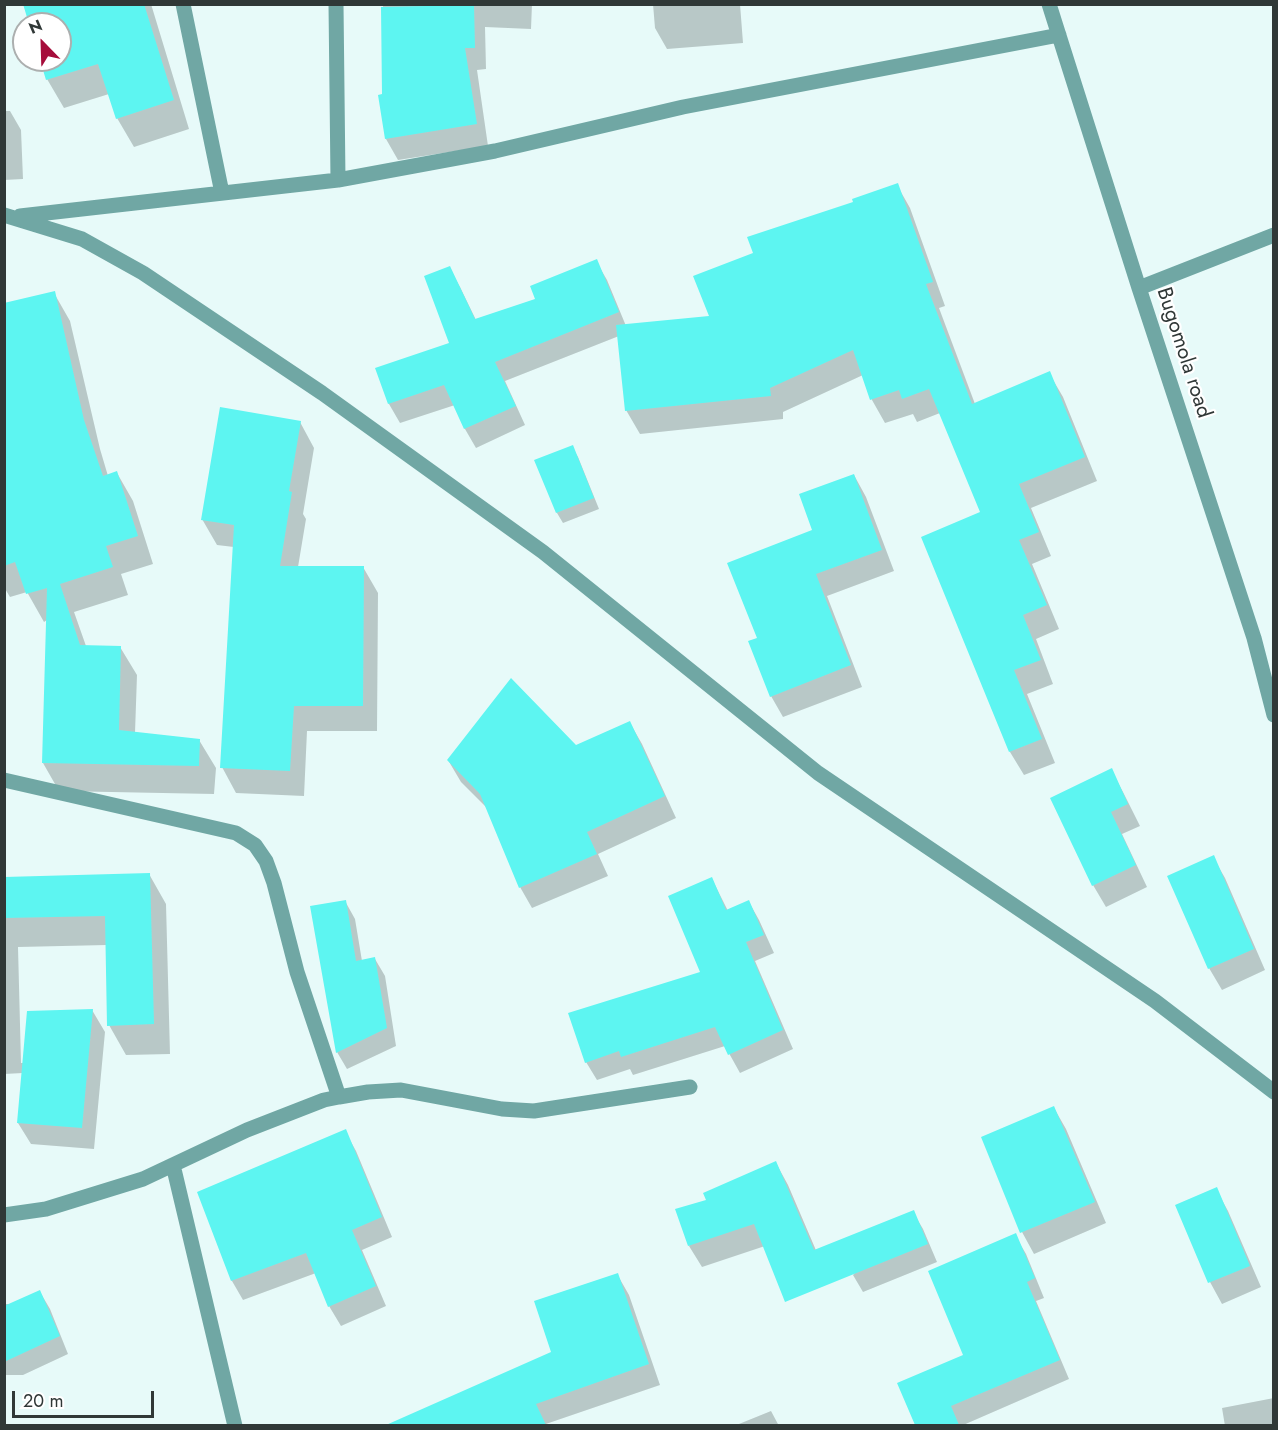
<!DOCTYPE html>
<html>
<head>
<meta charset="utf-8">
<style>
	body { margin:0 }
	#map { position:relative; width:1278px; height:1430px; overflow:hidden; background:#e7faf9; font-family:Jost,sans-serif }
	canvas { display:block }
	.frame { position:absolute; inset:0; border:6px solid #303837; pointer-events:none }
	.north { position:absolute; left:12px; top:12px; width:60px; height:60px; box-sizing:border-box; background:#fff; border:2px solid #acafaf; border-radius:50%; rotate:337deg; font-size:16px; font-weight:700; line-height:24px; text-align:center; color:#303837 }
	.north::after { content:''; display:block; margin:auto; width:21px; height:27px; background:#a60d3b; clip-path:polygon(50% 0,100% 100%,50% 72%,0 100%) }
	.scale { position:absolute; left:12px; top:1391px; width:142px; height:27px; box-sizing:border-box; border:3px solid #303837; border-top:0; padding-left:8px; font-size:18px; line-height:21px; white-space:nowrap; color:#303837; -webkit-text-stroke:4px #fff; paint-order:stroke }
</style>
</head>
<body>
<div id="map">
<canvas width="1278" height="1430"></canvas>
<div class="frame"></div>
<div class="north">N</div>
<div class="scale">20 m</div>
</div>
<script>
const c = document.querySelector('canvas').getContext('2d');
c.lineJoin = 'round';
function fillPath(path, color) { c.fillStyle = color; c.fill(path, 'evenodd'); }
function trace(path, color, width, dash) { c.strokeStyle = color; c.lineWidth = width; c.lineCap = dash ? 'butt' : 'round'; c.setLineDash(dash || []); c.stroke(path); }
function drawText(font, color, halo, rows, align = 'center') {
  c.font = font + ' Jost,sans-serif'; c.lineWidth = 4.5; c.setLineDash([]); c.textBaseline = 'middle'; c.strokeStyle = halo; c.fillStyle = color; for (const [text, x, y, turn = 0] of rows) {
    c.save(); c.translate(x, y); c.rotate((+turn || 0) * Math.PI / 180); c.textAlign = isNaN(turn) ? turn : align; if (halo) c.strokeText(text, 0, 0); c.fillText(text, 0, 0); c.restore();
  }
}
fillPath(new Path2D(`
	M24,4H151L189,129L134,147L117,118L109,94L64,108L47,79L41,60H60V24H30Z
	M383,4H532L531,29L485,27L486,69L477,70L488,146L398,160L386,139L379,96L384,95Z
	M653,4H740L743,43L667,49L655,28Z
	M4,111H10L21,130L23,179L4,180Z
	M897,185L910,208L945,306L939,308L975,404L1049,373L1063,397L1097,481L1031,508L1051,556L1032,564L1059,629L1036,639L1053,684L1027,694L1055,763L1024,775L1010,752L982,513L940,413L917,422L913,414L885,423L872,400L863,375L783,412V419L640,434L626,410L619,336L505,381L525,425L476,448L465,429L455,405L400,423L389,404L377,369L451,344L449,268L460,287L476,320L537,300L596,261L607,280L626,326L711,317L755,254L855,203Z
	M54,293L70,321L100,449L108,476L117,473L133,501L153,564L121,574L128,595L74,612L86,646L120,647L137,675L135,733L199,740L216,768L214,794L59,791L43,763L47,620L44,622L27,592L10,597L4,587V305Z
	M300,422L314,448L303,514L306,519L298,567H363L378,593L377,731H307L304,796L236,793L222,767L234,547L217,545L202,519Z
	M572,447L578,457L599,509L563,523L557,513L536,461Z
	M854,475L866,497L894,571L827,596L862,687L783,717L771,696L759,638L814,531Z
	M630,723L642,744L676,818L598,854L608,876L532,908L520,887L488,809L461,782L448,760L575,747Z
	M1111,770L1123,792L1140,826L1122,834L1147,887L1106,907L1093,885Z
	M1213,857L1225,878L1265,970L1222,990L1209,968Z
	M149,874L166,904L170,1054L126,1055L109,1025L107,945L18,947L21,1063H23L92,1010L105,1032L94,1149L31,1144L18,1123L23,1073L4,1074V879Z
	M712,879L728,911L749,902L759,920L774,953L755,961L793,1049L740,1073L725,1046L633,1075L630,1069L597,1080L586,1062L702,973Z
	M345,901L355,919L362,961L375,959L385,976L396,1046L347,1069L337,1052Z
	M1054,1108L1066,1129L1106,1223L1034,1254L1022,1232L983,1138Z
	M345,1131L356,1151L392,1237L362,1250L386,1306L341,1326L329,1306L316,1273L243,1300L232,1281L199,1193Z
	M776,1163L788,1185L821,1262L765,1246L702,1267L689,1246L708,1201Z
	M1216,1189L1228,1211L1261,1287L1222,1304L1210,1282L1177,1206Z
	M913,1212L923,1229L937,1262L863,1292L853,1275Z
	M1015,1235L1026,1254L1044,1298L1036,1301L1069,1379L961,1426H917L899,1384L965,1356Z
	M617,1274L629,1295L660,1385L540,1426H389L553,1353Z
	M40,1292L50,1309L68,1354L23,1375H4V1304H13Z
	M1274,1398V1426H1225L1222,1408Z
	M771,1411L779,1426H734Z`), '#0003');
fillPath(new Path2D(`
	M23,4H144L174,100L116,119L98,64L46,80L40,60H60V24H29Z
	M474,5L475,48H465L477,124L385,139L378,95L382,94L381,7Z
	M898,183L933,282L926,284L972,404L1050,371L1085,457L1019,484L1039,532L1019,540L1047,605L1023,615L1041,660L1014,670L1042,739L1009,752L921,537L980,512L929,389L902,399L899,390L870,400L853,350L770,388L771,396L625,411L616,325L709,316L693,276L753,253L747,237L853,202L852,199Z
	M597,259L619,312L495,362L516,406L464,429L444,385L388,404L375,368L449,343L424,276L450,266L475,319L535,299L530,286Z
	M55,291L84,420L103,476L117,471L138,536L106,546L113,567L60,584L80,645L121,646L119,730L200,739L199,766L42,763L47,588L26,594L15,562L4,566V303Z
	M220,407L301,421L289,491L292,492L280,566H364L363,706H294L290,771L220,768L234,525L201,520Z
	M573,445L594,498L556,513L534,460Z
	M854,474L882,550L816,574L851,665L770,697L748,641L757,638L727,563L812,530L799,494Z
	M511,678L576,745L630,721L665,796L587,832L597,854L519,888L480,794L447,760Z
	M1112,768L1128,804L1111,812L1136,865L1092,886L1050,798Z
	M1214,855L1254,949L1208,969L1167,876Z
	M150,873L154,1024L107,1026L105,916L4,918V877Z
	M712,877L726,910L749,900L764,935L746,942L783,1030L728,1055L715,1027L621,1057L619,1051L585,1063L568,1013L700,972L668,896Z
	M346,900L356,961L375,957L387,1028L336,1053L310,906Z
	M93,1009L82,1128L17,1123L27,1011Z
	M1054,1106L1095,1202L1020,1233L981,1137Z
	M346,1129L382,1217L352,1230L376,1286L328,1307L306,1253L231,1281L197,1192Z
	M776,1161L814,1250L914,1210L928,1244L785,1302L754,1224L688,1246L675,1209L706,1200L703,1193Z
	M1217,1187L1250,1266L1208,1283L1175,1205Z
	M1016,1233L1035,1278L1027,1282L1060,1360L951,1406L959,1425H915L897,1383L963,1355L928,1271Z
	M618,1273L649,1364L536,1404L546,1425H386L551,1352L534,1301Z
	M40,1290L60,1336L4,1362V1306Z`), '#5df5f1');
trace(new Path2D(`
	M183,4L222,193
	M336,4L338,180
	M1049,4L1139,288L1254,638L1274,715
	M4,215L82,239L143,273L322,393L543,552L818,773L1155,1001L1274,1092
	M20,216L338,180L495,151L683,107L1059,35
	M1139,288L1274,235
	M4,780L236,833L255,845L266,861L274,883L297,972L339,1097
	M173,1165L235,1426
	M4,1215L46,1209L143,1179L247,1130L324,1100L339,1097L368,1092L401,1090L502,1109L534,1111L690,1087`), '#70a7a4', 15);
drawText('21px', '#303837', '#fff', [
	["Bugomola road",1183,353,72]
]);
</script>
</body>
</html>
